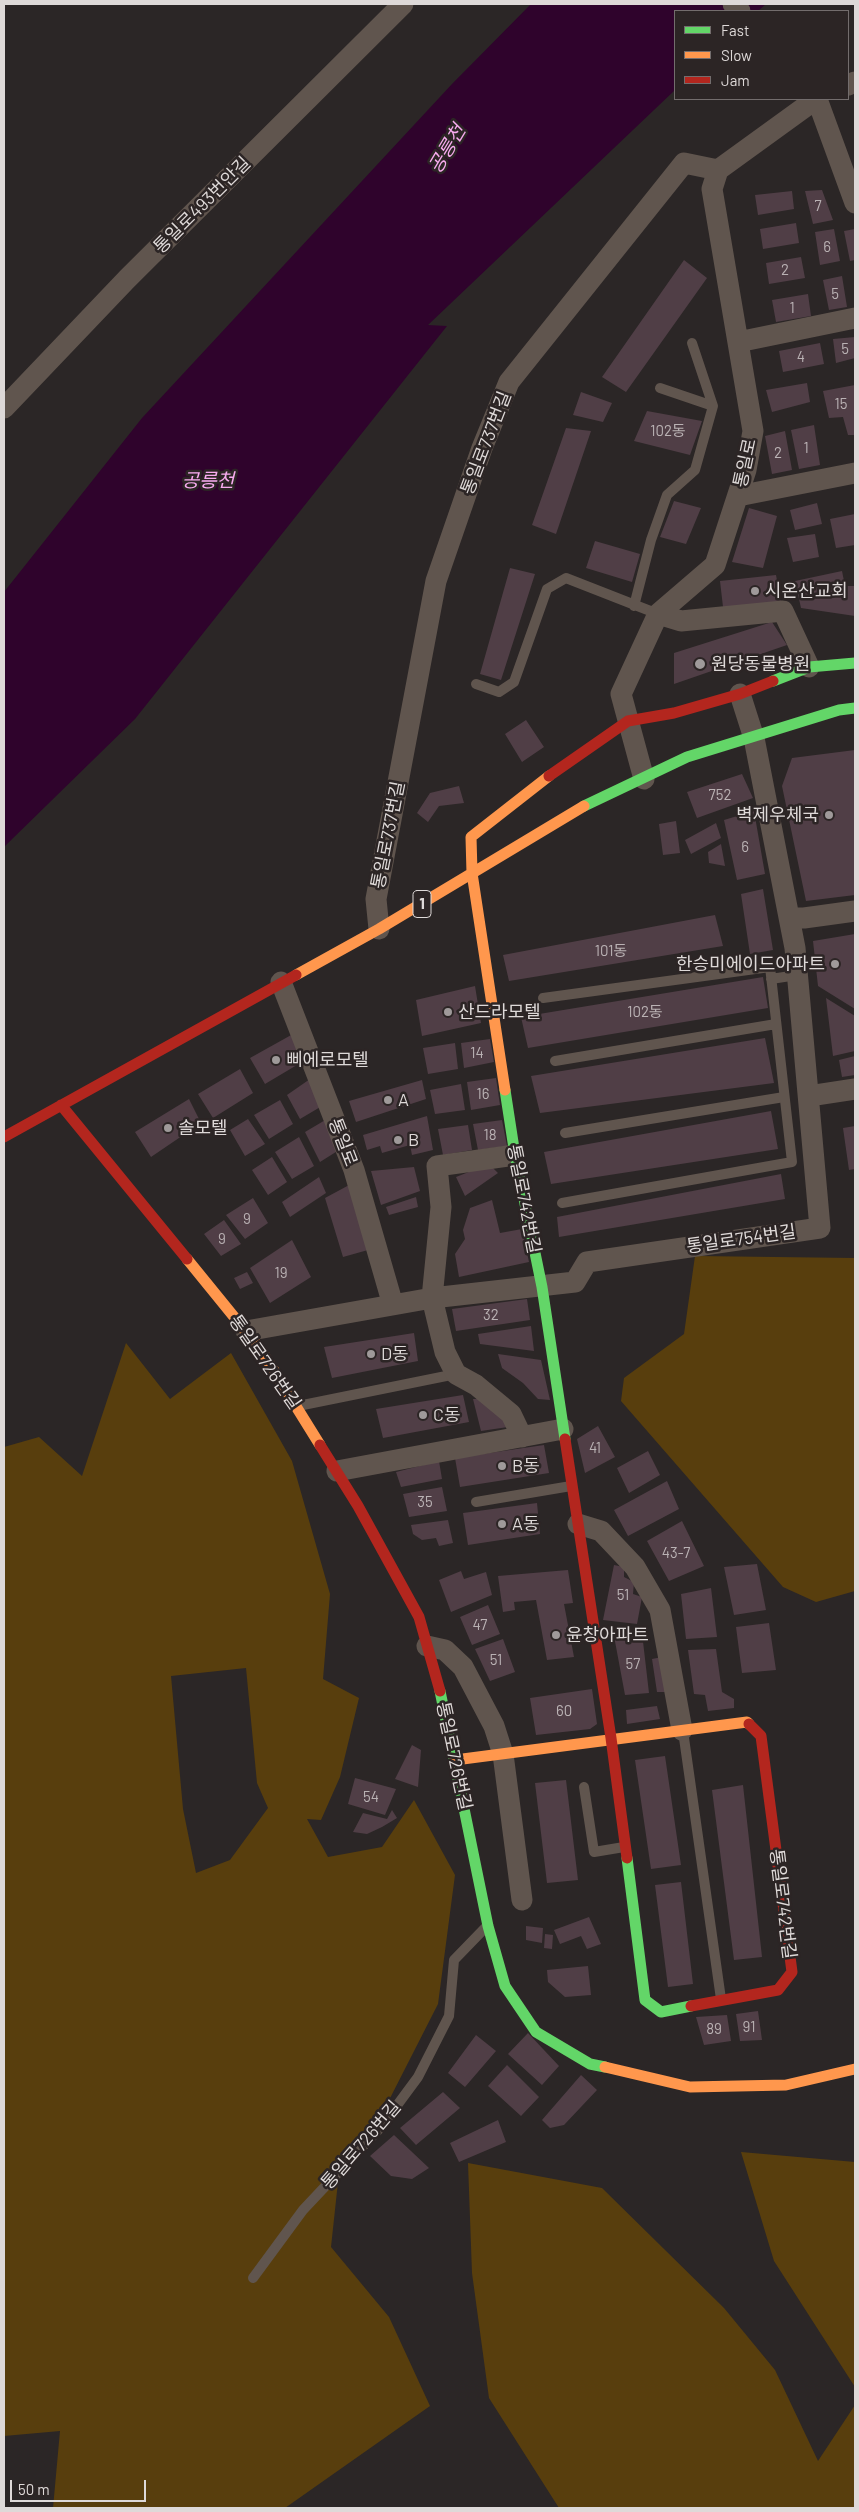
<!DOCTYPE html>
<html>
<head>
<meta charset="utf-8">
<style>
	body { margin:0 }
	#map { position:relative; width:859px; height:2512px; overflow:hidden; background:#2b2626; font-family:Barlow,sans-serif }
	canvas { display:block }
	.frame { position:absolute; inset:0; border:5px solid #ded9d8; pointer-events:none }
	.legend { position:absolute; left:674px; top:10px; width:175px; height:90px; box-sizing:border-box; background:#2c2525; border:1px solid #736d6d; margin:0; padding:6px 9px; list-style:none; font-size:15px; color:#ded9d8 }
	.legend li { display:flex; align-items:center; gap:10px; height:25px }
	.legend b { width:25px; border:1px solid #736d6d }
	.scale { position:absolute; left:10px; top:2480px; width:136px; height:22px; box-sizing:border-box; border:2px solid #ded9d8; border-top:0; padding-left:6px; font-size:15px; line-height:18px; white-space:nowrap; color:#ded9d8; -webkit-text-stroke:4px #2c2525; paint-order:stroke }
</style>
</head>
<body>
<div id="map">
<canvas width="859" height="2512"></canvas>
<div class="frame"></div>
<ul class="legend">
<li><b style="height:6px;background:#63d668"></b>Fast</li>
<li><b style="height:6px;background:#ff974d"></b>Slow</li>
<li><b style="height:6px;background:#b3261e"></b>Jam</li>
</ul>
<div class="scale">50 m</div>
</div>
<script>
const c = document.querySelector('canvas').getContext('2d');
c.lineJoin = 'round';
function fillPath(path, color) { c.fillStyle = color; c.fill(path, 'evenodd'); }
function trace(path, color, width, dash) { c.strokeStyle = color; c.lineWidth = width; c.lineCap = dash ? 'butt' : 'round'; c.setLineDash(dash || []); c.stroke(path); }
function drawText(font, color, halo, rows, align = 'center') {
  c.font = font + ' Barlow,"Noto Sans KR",sans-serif'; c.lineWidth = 5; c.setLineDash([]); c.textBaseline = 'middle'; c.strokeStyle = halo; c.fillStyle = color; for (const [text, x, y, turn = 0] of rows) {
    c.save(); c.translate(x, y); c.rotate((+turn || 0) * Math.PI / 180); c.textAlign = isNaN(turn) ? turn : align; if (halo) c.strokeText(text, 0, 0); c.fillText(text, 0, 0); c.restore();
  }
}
fillPath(new Path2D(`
	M695,1256L855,1258V1591L816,1602L783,1587L621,1401L624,1378L684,1334Z
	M126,1343L170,1399L231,1353L292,1461L330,1594L323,1679L359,1698L340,1777L321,1820L307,1819L328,1857L382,1847L414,1800L455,1875L438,2004L384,2110L341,2154L331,2247L389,2317L430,2406L285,2508H53L60,2431L4,2436V1447L39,1437L82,1476ZM246,1668L257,1783L268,1808L230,1860L196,1873L183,1809L171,1676Z
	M741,2152L855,2162V2387L774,2261Z
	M468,2163L602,2188L724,2308L775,2370L818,2461L855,2405V2508H559L489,2398L472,2273Z`), '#583e0d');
fillPath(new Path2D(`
	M531,4H766L758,11H675V90L428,325L447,326L135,719L4,847V592L142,418L452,84Z`), '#2f032c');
fillPath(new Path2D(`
	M822,190L833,220L813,224L805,191Z
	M792,191L794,209L758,215L755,195Z
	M796,223L799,243L763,249L760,229Z
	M834,229L840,261L820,265L815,232Z
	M855,229V260L850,261L844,231Z
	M801,257L805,278L769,284L766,263Z
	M684,260L707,278L626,392L602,377Z
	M842,276L847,307L829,310L823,280Z
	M808,294L811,316L776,322L772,300Z
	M855,337V358L836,363L833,339Z
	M820,343L824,364L783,372L779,351Z
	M807,383L810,402L772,412L766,390Z
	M855,385V435H848L843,417L829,418L823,391Z
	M581,392L612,403L603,422L573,415Z
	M647,411L702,421L690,455L634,441Z
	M814,425L820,465L799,469L791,430Z
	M566,428L591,431L556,534L532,525Z
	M785,431L792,470L772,474L765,436Z
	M674,501L701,508L686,544L660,537Z
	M817,503L822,524L795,530L790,510Z
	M749,508L777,516L763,568L732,562Z
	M855,514V545L836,548L830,519Z
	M815,534L819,557L793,562L787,538Z
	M595,541L640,554L632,582L586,568Z
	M510,568L535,574L501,680L480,674Z
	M842,571L845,586H855V616L801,608L795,581Z
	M776,575L781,602L723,607L720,581Z
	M772,622L787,645L674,684V653Z
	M526,720L544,747L522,762L505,734Z
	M855,750V895L806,901L782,786L792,758Z
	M742,774L753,798L697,818L687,792Z
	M459,786L464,803L439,806L428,822L417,813L430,793Z
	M754,811L765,874L737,880L724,820Z
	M676,821L680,853L663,855L659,824Z
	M716,823L721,838L691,854L685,840Z
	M721,844L725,866L709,863L708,852Z
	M763,889L773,950L750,954L741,894Z
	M715,915L723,946L509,981L503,955Z
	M855,934V1009L818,986L813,941Z
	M763,977L768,1008L528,1048L521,1017Z
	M475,986L481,1023L422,1036L416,1000Z
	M826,998L855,1016V1051L833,1056Z
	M293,1034L302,1062L265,1084L250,1058Z
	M765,1038L774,1083L540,1113L531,1076Z
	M490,1039L494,1062L464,1068L461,1043Z
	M455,1043L458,1069L428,1074L423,1048Z
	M855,1056V1075L842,1077L839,1060Z
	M240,1069L253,1093L213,1118L198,1094Z
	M496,1078L500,1105L471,1110L467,1082Z
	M310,1079L322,1106L300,1119L287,1095Z
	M422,1080L426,1099L356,1122L349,1101Z
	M461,1084L465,1110L435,1114L430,1090Z
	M189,1099L201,1123L151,1157L135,1132Z
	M280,1100L293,1124L269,1139L254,1115Z
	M771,1111L778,1149L551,1184L544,1152Z
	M427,1116L433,1150L412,1155L410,1145L382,1153L380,1146L367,1150L363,1135Z
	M248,1119L265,1144L245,1156L230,1130Z
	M327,1119L339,1150L320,1162L305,1132Z
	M502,1120L507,1146L478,1150L473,1124Z
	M468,1125L472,1150L443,1155L438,1129Z
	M855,1126V1169L849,1170L843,1128Z
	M299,1137L314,1166L292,1179L275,1152Z
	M272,1157L287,1182L268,1195L252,1170Z
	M489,1164L498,1173L465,1196L456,1177Z
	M414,1167L420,1191L381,1205L371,1171Z
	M781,1174L785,1199L559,1237L557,1217Z
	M319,1177L326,1193L290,1217L282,1202Z
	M351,1184L368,1250L343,1257L325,1198Z
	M416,1197L418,1207L389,1215L386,1207Z
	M253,1198L268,1223L245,1239L226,1215Z
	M492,1200L500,1233L522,1229L529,1262L459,1277L455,1254L465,1239L463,1230L470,1208Z
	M224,1220L241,1244L221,1256L204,1234Z
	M292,1240L311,1277L270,1303L250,1268Z
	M247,1272L253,1283L240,1289L234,1278Z
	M527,1299L530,1320L456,1331L452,1309Z
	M531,1326L534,1351L480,1344L478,1334Z
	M414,1333L418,1361L332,1378L324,1347Z
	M498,1354L541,1360L550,1400L538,1399L523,1383L502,1368Z
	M463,1395L469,1422L383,1438L376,1409Z
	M473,1399H481L505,1418L508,1427L481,1431Z
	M598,1426L615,1457L585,1473L577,1439Z
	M544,1445L549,1473L460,1487L455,1458Z
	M648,1451L660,1475L629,1493L617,1468Z
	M439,1461L442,1479L401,1487L396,1472Z
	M667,1481L679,1509L628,1536L614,1510Z
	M442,1487L447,1511L409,1517L403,1494Z
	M537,1503L540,1534L468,1545L463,1513Z
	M448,1520L453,1543L439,1546L436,1538L422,1540L413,1534L411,1525Z
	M682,1521L704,1566L669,1581L647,1541Z
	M757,1564L766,1610L734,1615L724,1567Z
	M614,1565L624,1567V1577L634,1582L633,1594L642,1597L637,1624L603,1620Z
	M568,1570L573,1603L564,1604L574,1657L547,1660L536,1600L514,1602L515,1610L503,1612L498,1576Z
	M461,1571L464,1579L486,1572L492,1595L451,1612L439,1580Z
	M711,1588L717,1637L686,1639L681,1594Z
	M488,1605L500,1634L472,1645L460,1617Z
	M769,1623L776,1670L742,1673L736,1627Z
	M642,1633L649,1693L625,1695L614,1636Z
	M503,1639L515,1672L490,1681L475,1649Z
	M716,1649L722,1692L734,1699V1708L708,1711L705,1695L694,1694L688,1650Z
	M662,1657L668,1692H657L652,1659Z
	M592,1689L597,1724L590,1729L536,1735L530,1698Z
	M657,1706L660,1719L627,1724L626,1710Z
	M412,1745L421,1750L418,1787L395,1779Z
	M665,1756L681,1865L651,1869L635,1760Z
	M355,1778L396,1789L385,1815L348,1804Z
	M566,1780L578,1880L547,1883L535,1783Z
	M743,1785L762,1957L734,1960L712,1790Z
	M392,1810L397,1818L382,1827L367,1834L353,1832L363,1813L387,1819Z
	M681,1882L693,1984L668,1987L655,1885Z
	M589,1917L601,1944L587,1949L581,1936L560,1944L554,1930Z
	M526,1926L543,1928L542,1943L526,1940Z
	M545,1934L553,1935L552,1949L544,1948Z
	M588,1966L591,1995L565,1997L548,1982L547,1970Z
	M758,2011L762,2040L740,2041L736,2014Z
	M727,2015L731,2041L704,2045L696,2017Z
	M528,2033L559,2066L542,2085L508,2054Z
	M476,2035L496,2051L465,2087L448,2073Z
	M507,2065L539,2097L521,2116L488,2086Z
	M581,2075L597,2090L564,2125L550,2128L542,2120Z
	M443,2092L460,2108L416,2145L400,2128Z
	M498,2120L506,2142L459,2162L450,2143Z
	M394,2135L429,2168L412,2179L391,2176L370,2156Z`), '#503e46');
trace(new Path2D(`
	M660,388L713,406
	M634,606L651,540L667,495L695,470L713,406L692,343
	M476,684L499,692L514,682L547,589L566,578L658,614
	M771,979L797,975
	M543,998L770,967L792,1162L562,1203
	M555,1061L776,1024
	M565,1133L784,1097
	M298,1406L456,1374
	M476,1502L571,1486
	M683,1731L721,1999
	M584,1787L594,1852L624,1847
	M253,2278L303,2210L381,2127L418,2077L449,2016L454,1960L485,1928`), '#60554e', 10);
trace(new Path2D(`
	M733,4L740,11
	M848,85L855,82
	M817,99L855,203
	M738,342L855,318
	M4,408L127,279L403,4
	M738,496L855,473
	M658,614L681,621L783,611L809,667
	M644,779L621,694L658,614L715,565L746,470L753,431L712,189L718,170
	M789,918H804L855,911
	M379,929L376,899L436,581L482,448L509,382L684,163L718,170L816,99
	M281,982L354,1170L393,1305
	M809,1096L855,1089
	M515,1155L437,1166L441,1207L432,1298L445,1352L456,1374L476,1385L511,1414L522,1437
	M246,1331L432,1298L575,1282L587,1262L820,1228L795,948L754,738L740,694
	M337,1471L563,1429
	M578,1524L601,1531L635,1567L660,1610L682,1730
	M427,1646L445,1650L463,1667L494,1726L503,1754L522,1900`), '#60554e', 21);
trace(new Path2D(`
	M773,681L809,667L855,663
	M584,806L687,757L839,710L855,708
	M505,1090L515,1155L542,1287L565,1439
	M440,1691L488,1926L505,1986L536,2032L590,2064L605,2067
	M627,1858L645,2000L661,2012L691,2006`), '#63d668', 11);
trace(new Path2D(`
	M296,975L379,929L584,806
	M505,1090L472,873L471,837L549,776
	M187,1259L261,1350L320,1445
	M455,1760L747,1722L749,1724
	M605,2067L690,2087L786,2085L855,2069`), '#ff974d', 11);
trace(new Path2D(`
	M549,776L628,721L674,713L740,694L773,681
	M61,1105L187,1259
	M4,1137L296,975
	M565,1439L611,1738L627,1858
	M320,1445L358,1506L419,1617L440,1691
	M691,2006L778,1990L792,1972L761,1736L749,1724`), '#b3261e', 11);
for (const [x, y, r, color] of [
	[755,591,5,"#9f9a9a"],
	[700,664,6,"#9f9a9a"],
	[829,815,5,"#9f9a9a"],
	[835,964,5,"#9f9a9a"],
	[448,1012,5,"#9f9a9a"],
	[276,1060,5,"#9f9a9a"],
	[388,1100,5,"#9f9a9a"],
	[168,1128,5,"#9f9a9a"],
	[398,1140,5,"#9f9a9a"],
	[371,1354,5,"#9f9a9a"],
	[423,1415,5,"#9f9a9a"],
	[502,1466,5,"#9f9a9a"],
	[502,1524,5,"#9f9a9a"],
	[556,1635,5,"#9f9a9a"]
]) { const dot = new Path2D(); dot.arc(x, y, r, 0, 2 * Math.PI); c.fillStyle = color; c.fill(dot); trace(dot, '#2c2525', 2); }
drawText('15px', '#bab2b4', null, [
	["7",818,206],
	["6",827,247],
	["2",785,270],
	["5",835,294],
	["1",792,308],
	["5",845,349],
	["4",801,357],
	["15",841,404],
	["102동",668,431],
	["1",806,448],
	["2",778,453],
	["752",720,795],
	["6",745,847],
	["101동",611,951],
	["102동",645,1012],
	["14",477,1053],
	["16",483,1094],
	["18",490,1135],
	["9",247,1219],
	["9",222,1239],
	["19",281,1273],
	["32",491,1315],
	["41",595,1448],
	["35",425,1502],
	["43-7",676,1553],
	["51",623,1595],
	["47",480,1625],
	["51",496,1660],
	["57",633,1664],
	["60",564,1711],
	["54",371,1797],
	["91",749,2027],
	["89",714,2029]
]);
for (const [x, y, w] of [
	[422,904,18]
]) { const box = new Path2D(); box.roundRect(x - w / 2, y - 13.5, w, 27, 4); c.fillStyle = '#2c2525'; c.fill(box); trace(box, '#ded9d8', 1); }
drawText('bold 16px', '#ded9d8', null, [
	["1",422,904]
]);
drawText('18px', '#ded9d8', '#2c2525', [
	["통일로493번안길",202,205,-45],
	["통일로737번길",486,443,-69],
	["통일로",745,463,-78],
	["통일로737번길",388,835,-79],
	["통일로",343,1142,69],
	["통일로742번길",524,1199,79],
	["통일로754번길",741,1239,-8],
	["통일로726번길",265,1362,55],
	["통일로726번길",454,1756,78],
	["통일로742번길",783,1904,83],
	["통일로726번길",361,2145,-49]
]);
drawText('18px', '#ded9d8', '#2c2525', [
	["시온산교회",765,591],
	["원당동물병원",711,664],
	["벽제우체국",819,815,"right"],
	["한승미에이드아파트",825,964,"right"],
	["산드라모텔",458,1012],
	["삐에로모텔",286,1060],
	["A",398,1100],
	["솔모텔",178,1128],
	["B",408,1140],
	["D동",381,1354],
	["C동",433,1415],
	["B동",512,1466],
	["A동",512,1524],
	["윤창아파트",566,1635]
], 'left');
drawText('italic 19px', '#f8abef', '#2c2525', [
	["공릉천",447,149,-59],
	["공릉천",208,481]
]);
</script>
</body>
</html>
